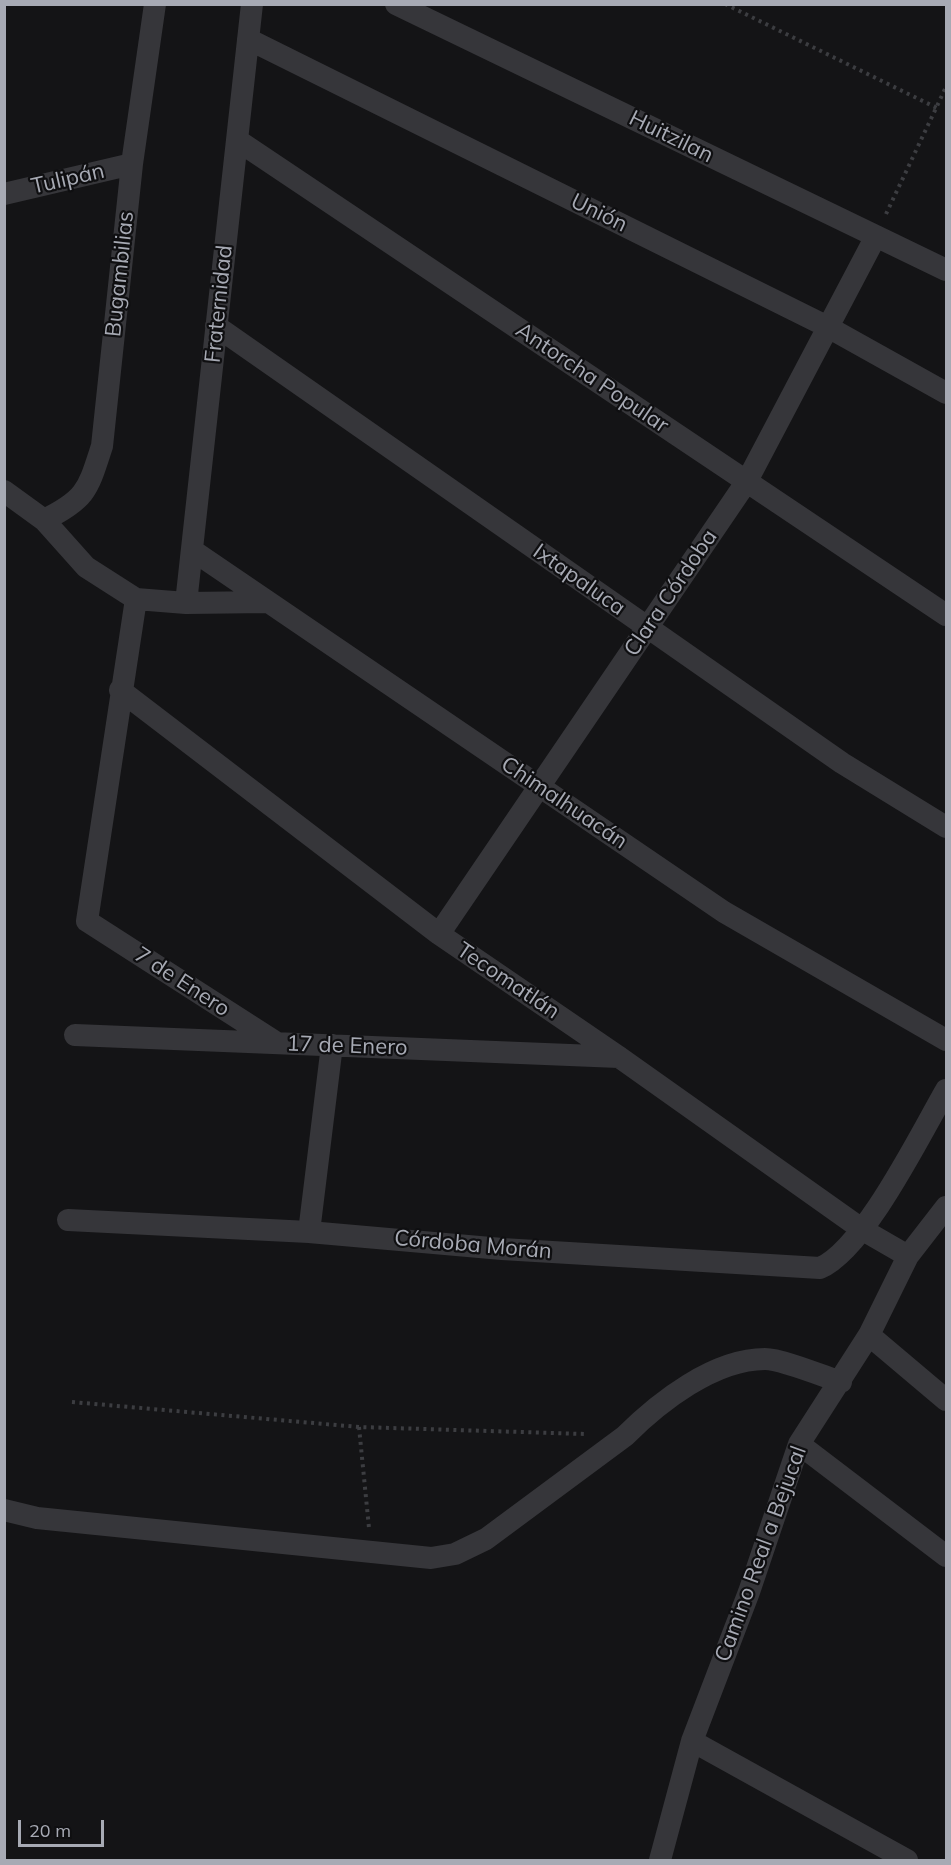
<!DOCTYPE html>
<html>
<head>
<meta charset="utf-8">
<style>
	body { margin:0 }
	#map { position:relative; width:951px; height:1865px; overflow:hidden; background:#141416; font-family:Mulish,sans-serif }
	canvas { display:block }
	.frame { position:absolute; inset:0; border:6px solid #a7aab4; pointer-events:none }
	.scale { position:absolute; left:18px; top:1820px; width:86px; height:27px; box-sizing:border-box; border:3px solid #a7aab4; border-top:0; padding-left:8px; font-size:18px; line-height:21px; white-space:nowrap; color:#a7aab4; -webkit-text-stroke:4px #0f0f11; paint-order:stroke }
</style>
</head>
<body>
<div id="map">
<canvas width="951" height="1865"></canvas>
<div class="frame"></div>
<div class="scale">20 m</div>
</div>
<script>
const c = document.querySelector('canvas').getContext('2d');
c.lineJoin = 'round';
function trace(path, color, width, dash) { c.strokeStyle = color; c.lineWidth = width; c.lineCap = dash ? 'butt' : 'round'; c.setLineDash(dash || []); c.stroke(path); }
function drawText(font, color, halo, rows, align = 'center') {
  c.font = font + ' Mulish,sans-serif'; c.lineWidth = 4.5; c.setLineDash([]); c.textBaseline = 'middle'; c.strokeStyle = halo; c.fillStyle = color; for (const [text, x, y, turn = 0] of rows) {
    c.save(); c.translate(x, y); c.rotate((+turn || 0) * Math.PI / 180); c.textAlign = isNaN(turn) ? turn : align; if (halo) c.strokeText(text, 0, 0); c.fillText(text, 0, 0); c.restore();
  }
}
trace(new Path2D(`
	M725,4L937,108
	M886,214L946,87
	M72,1402L359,1427L585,1434
	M359,1427L369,1528
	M4,1672V1673`), '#3c3d41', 4, [3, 4.5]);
trace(new Path2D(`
	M396,4L946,270
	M248,39L826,326L946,393
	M237,140L946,615
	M4,194L132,164
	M216,326L842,763L946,827
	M4,491L44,520L86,567L136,599L186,603L268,602
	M44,520C87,499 88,489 102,446L132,164L155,4
	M192,550L724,912L946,1040
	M136,599L87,921L277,1043
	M186,603L252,4
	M120,690L439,934L619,1057L863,1230L908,1256
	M439,934L747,481L876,236
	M75,1035L619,1057
	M68,1220L309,1232L502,1249L820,1268C864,1249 920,1135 946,1090
	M309,1232L332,1045
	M869,1335L946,1400
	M799,1444L946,1556
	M4,1510L37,1518L431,1558L455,1554L486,1539L625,1436C659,1402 714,1359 765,1359C781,1359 823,1376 841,1382
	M692,1741L907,1860
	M660,1860L692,1741L749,1592L799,1444L869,1335L908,1256L946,1207`), '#36363a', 22);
drawText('22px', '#a7aab4', '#0f0f11', [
	["Huitzilan",671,137,26],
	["Tulipán",68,179,-13],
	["Unión",599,213,26],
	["Bugambilias",120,274,-84],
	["Fraternidad",219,304,-84],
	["Antorcha Popular",592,378,34],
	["Ixtapaluca",579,580,35],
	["Clara Córdoba",671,593,-56],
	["Chimalhuacán",564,803,34],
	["Tecomatlán",508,981,34],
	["7 de Enero",182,982,33],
	["17 de Enero",347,1046,2],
	["Córdoba Morán",473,1245,5],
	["Camino Real a Bejucal",761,1554,-70]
]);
</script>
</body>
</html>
